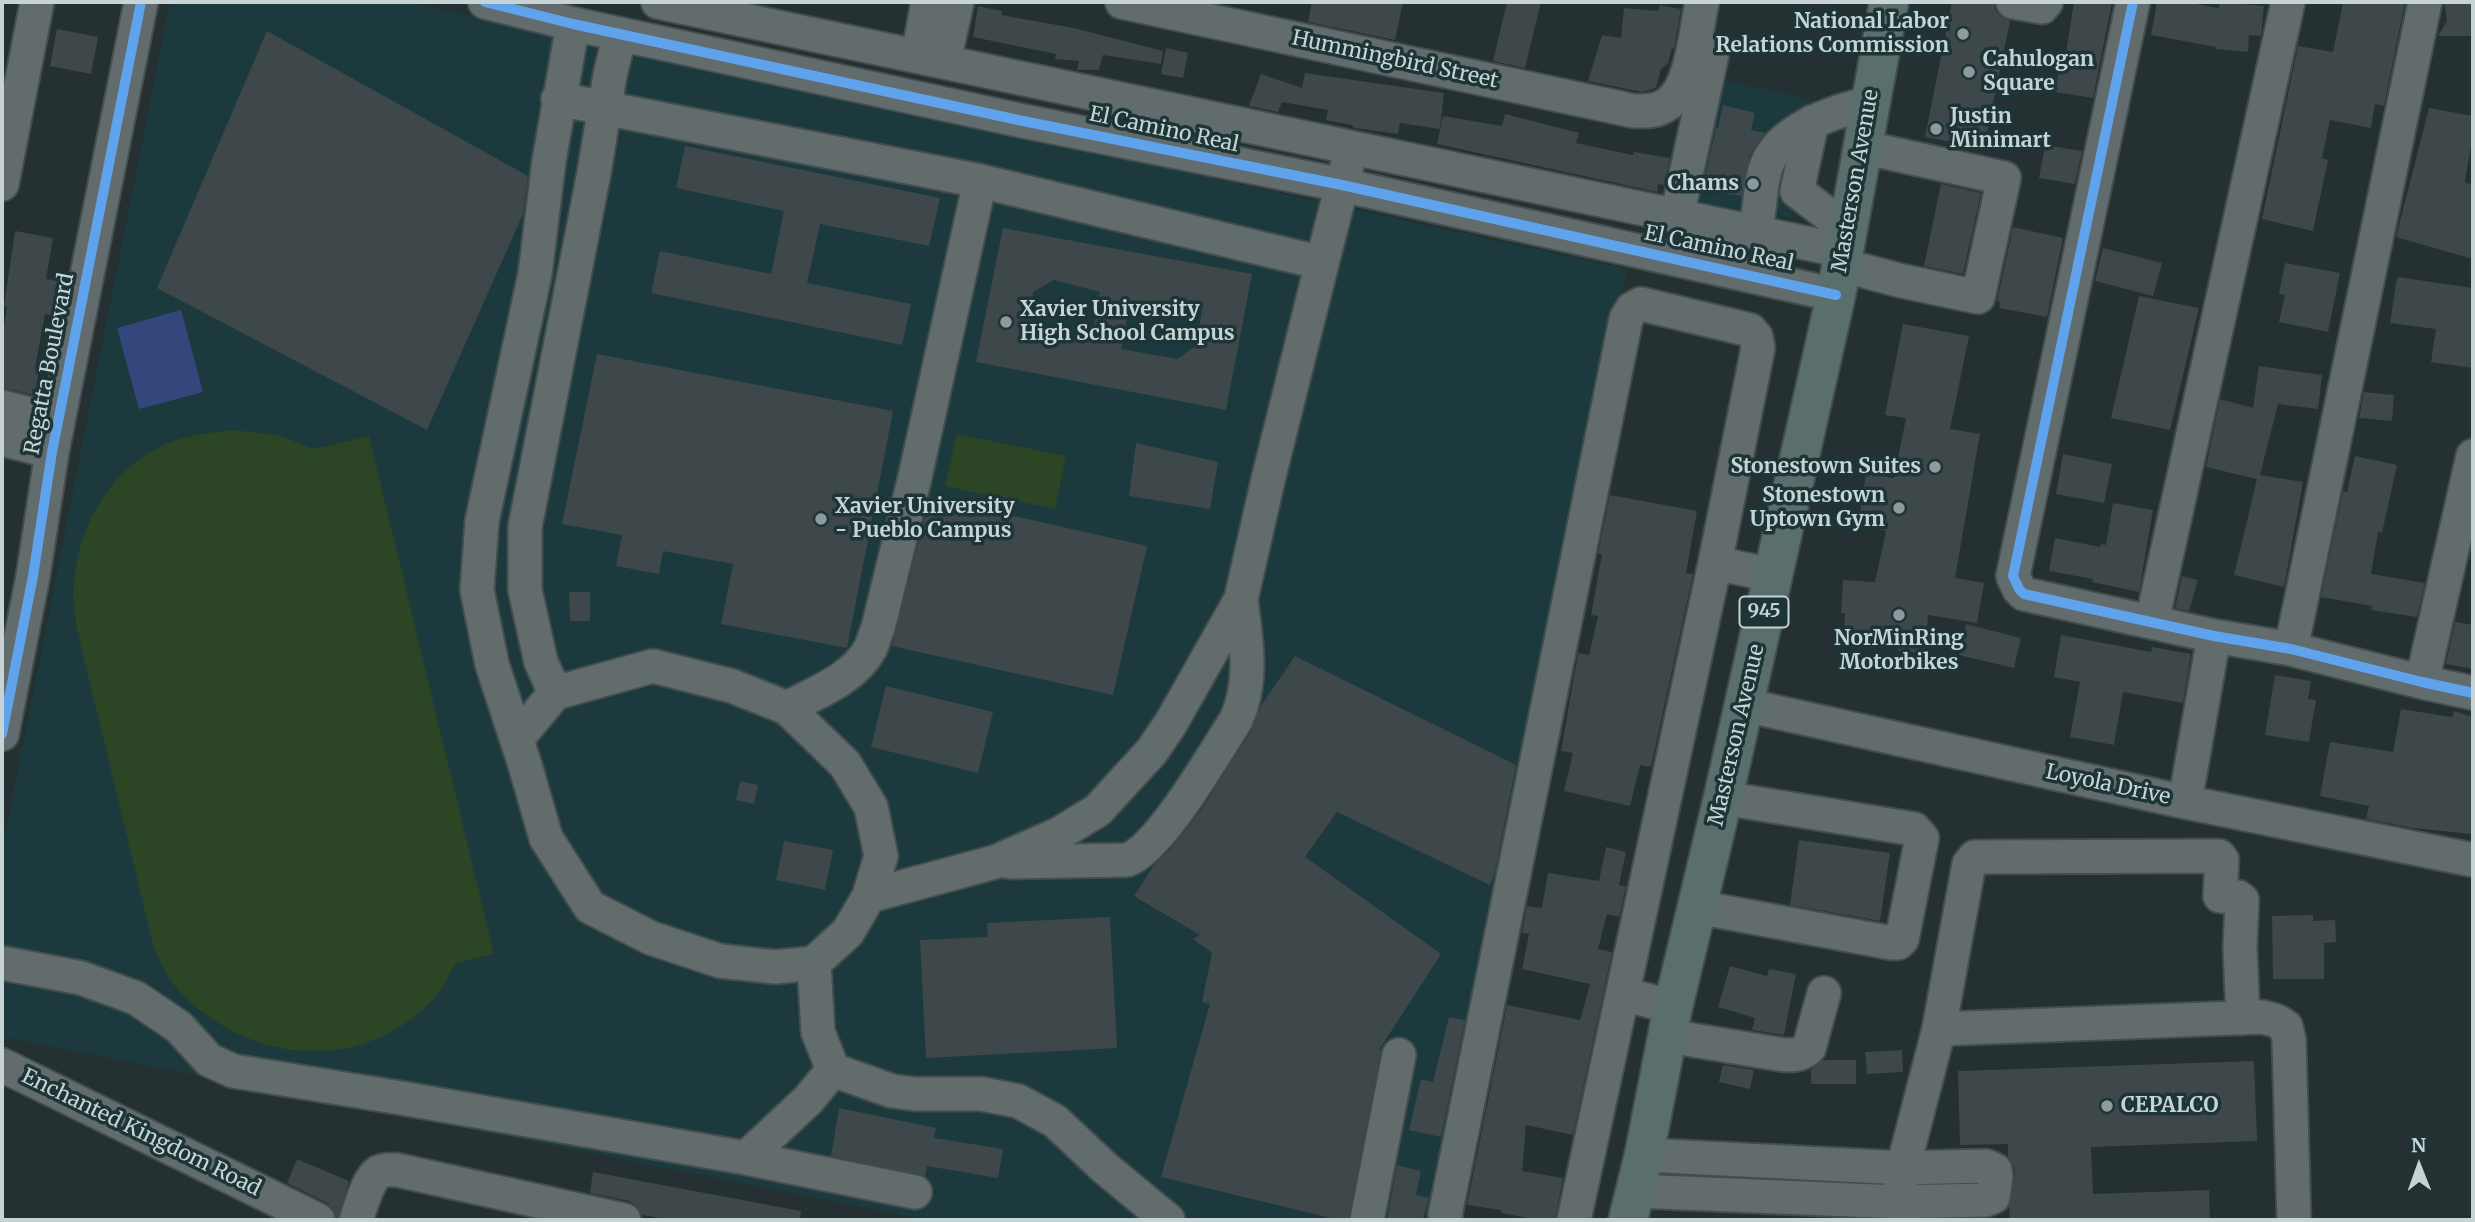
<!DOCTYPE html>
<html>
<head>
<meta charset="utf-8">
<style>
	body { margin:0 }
	#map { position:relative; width:2475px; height:1222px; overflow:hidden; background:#243031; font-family:Merriweather,serif }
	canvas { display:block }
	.frame { position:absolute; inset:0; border:4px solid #c7d4d6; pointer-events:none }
	.north { position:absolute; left:2384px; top:1131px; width:70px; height:70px; -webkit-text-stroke:5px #1e3537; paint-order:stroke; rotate:359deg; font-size:19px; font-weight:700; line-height:28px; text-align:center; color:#c7d4d6 }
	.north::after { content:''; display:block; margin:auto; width:24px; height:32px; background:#c7d4d6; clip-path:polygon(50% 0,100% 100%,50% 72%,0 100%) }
</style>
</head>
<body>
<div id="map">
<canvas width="2475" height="1222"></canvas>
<div class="frame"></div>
<div class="north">N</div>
</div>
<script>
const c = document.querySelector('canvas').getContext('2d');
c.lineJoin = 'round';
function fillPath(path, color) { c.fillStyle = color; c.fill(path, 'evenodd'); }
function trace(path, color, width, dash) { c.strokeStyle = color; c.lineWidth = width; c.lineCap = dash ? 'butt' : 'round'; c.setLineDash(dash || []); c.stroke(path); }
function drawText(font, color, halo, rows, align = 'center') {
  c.font = font + ' Merriweather,serif'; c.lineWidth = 7; c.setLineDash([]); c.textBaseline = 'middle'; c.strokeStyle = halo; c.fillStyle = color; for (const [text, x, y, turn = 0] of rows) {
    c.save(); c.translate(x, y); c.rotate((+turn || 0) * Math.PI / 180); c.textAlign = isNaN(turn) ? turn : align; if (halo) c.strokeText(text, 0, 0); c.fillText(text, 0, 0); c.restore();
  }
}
fillPath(new Path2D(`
	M170,2H408L1627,269L1522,768L1434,1220H929L2,1037V850Z
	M1711,77L1817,101L1791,219L1684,200Z`), '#1c3a3d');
fillPath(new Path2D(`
	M232,430L278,435L314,449L369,436L494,954L456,963C449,975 441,992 430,1003C369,1063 280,1066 211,1018C196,1008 179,993 169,978C162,968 158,955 153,944L76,625C75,611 72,595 74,582C79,525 108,474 159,447C181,436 207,433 232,430Z
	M957,434L1066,456L1055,509L945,486Z`), '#2b4525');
fillPath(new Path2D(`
	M181,310L203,392L139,409L117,328Z`), '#34477d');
fillPath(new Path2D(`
	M1312,2H1403L1395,40L1308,22Z
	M1507,2H1541L1525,68L1493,61Z
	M1952,2H1994L1995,9L2000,16L2010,21L1984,148L1925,137Z
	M2074,2H2112L2093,98L2055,92L2062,53H2066Z
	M2157,2H2184L2219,8L2220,2L2264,6L2261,36L2249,35L2248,52L2216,49V47L2151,35Z
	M2343,2H2405L2384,106L2375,104L2371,128L2330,120L2322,158L2328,160L2313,231L2262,219L2298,46L2333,52Z
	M2444,2H2473V36H2438L2447,21Z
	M1660,5L1681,9L1674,49L1672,48L1668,64L1661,69L1656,88L1642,92L1588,81L1602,35L1621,38L1624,8L1658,11Z
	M978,6L1002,11L1001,15L1074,28L1163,51L1161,64L1103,55L1099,70H1077L1079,61L1055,59L1056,54L973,37Z
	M57,29L98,37L91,74L50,66Z
	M267,31L528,176L523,214L427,430L157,288Z
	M1166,48L1188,53L1183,78L1161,74Z
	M1305,73L1444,93L1440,129L1400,123L1398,134L1354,128L1352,125L1326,120L1328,110L1282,102L1278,112L1249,106L1261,74L1302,88Z
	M1723,105L1755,113L1751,130L1765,133L1750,155L1741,196L1702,190L1716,128H1718Z
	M2429,108L2473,116V133L2465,182L2473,185V259L2396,237Z
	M1505,114L1579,133L1576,143L1633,155L1634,152L1670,158L1664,185L1658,184L1657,192L1437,144L1443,116L1502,126Z
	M2045,145L2082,151L2075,184L2039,178Z
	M685,146L940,198L929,246L820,224L807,283L911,304L902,345L651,293L660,251L771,274L784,211L676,188Z
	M1941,184L1981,193L1963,274L1924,266Z
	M2013,227L2063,238L2047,317L1999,308L2000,302L1997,301Z
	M1003,228L1252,274L1226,410L976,362ZM1054,280L1100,292L1092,340L1027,327L1033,292ZM1147,302L1202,311L1196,346L1177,359L1121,349L1128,314L1145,316Z
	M15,231L53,238L46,279L66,282L59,316L45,314L35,368L39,369L35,395L2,388V339L7,307L4,306Z
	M2103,248L2162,263L2153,296L2095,281Z
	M2285,263L2340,273L2328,332L2279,322L2285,295L2279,294Z
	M2397,277L2473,288V368L2431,362L2436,329L2390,323Z
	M2139,296L2199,308L2170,430L2111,418Z
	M1903,324L1969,336L1950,429L1980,434L1955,578L1984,583L1977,623L1928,615L1925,653L1898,651V646L1843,641L1845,613H1841L1843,580L1875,582L1886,531L1858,526L1866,474L1894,478L1906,418L1885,415Z
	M597,354L893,411L847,648L721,624L733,564L663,551L659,574L616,566L622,535L562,524Z
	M2259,366L2322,375L2318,409L2278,404L2260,475L2303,482L2284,587L2234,575L2257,479L2206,467L2220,399L2253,408Z
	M2364,392L2394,395L2392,421L2359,418Z
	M1136,443L1218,462L1210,509L1129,496Z
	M2063,454L2112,464L2104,503L2056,494Z
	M2355,456L2397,465L2382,533L2378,532L2371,574L2425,583L2417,617L2371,610L2372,606L2321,597L2343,491L2347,492Z
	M1610,495L1697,511L1686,573L1693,574L1651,767L1640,765L1630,806L1564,791L1573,753L1561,751L1578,653L1589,655L1598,616L1591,615L1602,554H1598Z
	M930,497L1147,546L1113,695L892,646Z
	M2113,503L2153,510L2139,592L2092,582L2093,579L2049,571L2055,538L2100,547L2101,544L2106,545Z
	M2182,576L2198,580L2189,611L2175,608Z
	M569,592H590V621H570Z
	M2455,622L2473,625V669L2446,664Z
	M1966,624L2021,638L2014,668L1959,655Z
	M2061,635L2151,652L2152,647L2191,654L2183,703L2123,692L2114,745L2070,737L2080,682L2054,677Z
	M1295,656L1516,765L1495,872L1490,885L1337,812L1305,857L1441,954L1379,1050H1381L1348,1220H1339L1161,1177L1210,1004L1202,1002L1212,953L1193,939L1200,935L1134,896L1154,865L1170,850L1202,809L1252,730L1261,706Z
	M2275,675L2311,681L2308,699L2316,700L2309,742L2265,735Z
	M886,686L993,712L978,773L871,747Z
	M2401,709L2452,717L2454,711L2473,717L2472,834L2413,828L2366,819L2369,806L2320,796L2330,742L2393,752Z
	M740,781L758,785L754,804L736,800Z
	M1799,840L1890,853L1880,921L1790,905Z
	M784,841L833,850L825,890L776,880Z
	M1606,847L1626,852L1619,885L1626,887L1619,917L1607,914L1598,949L1612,952L1573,1135L1526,1125L1522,1171L1563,1178L1555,1220H1539L1501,1213V1210L1467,1205L1507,1005L1580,1020L1590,984L1522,969L1529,934L1522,933L1527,906L1542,908L1548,873L1599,881Z
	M2313,915V921L2335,920L2336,942L2324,943V979H2273L2272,916Z
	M1110,917L1117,1048L926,1058L920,940L988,937L987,923Z
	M1730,966L1767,976L1769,969L1796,974L1784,1035L1752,1030L1755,1018L1718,1007Z
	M1449,1017L1465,1020L1441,1137L1409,1130L1421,1079L1433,1082Z
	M1902,1050L1903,1072L1867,1074L1865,1052Z
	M1823,1060H1856V1084H1811V1069Z
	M2254,1061L2257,1141L2091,1147L2093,1194L2209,1190L2210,1220H2010L2009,1206L2015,1175L2014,1167L2008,1156V1144L1960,1145L1958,1071Z
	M1723,1065L1754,1070L1750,1089L1719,1082Z
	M839,1108L936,1128L934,1138L1003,1149L998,1178L927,1166L925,1176L831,1156Z
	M297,1159L349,1181L337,1220L334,1210L327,1203L287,1183Z
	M1397,1165L1421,1171L1416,1195L1429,1198L1423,1220H1387Z
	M593,1172L801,1211L800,1220H672L642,1215L637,1206L629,1201L590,1193Z`), '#3e474a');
const minor = new Path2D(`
	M485,2L573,24L1023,121L1342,185L1836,295
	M658,2L1844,251
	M1122,2L1634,111C1645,111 1656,112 1666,105C1692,90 1696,30 1702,2
	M2013,2L2042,7L2046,2
	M2133,2L2013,576L2019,589L2024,594L2214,636L2291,649L2422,682L2473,693
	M918,56L928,2
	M944,61L957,2
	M558,99L980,181
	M1812,122L1797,191L1848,230
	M2,184L37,2
	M1677,216L1712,54
	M1755,232C1761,210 1759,182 1768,162C1784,127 1836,111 1870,103
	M1842,265L1898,280L1978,297L2004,178L1862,147
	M2,407L58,421
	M2,439L52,452
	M2152,621L2288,2
	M2291,649L2425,2
	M2422,682L2473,456
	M555,693L541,662L525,590V527L594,173L610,75L620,34
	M1744,705L2185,802L2473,860
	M787,708C815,693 854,679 870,649C873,643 875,635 878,628L915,477L980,181L1322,263L1347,166
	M2,734L33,576L52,452L141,2
	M517,739L555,693L653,666L732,686L787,708L845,764L871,807L881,856L869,896L848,932L814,963L775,967L720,961L651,938L590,907L546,838L525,765L492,664L477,590L482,521L535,274L549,161L573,24
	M2185,802L2214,636
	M1009,862L1127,860C1160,849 1215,752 1236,720C1254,680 1246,641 1241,599
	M869,896L995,862L1059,834L1098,810L1152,751L1171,723L1241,599L1268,480L1322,263
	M1697,907L1892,943H1898L1902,939L1922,838L1914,829L1723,798
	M2,963L81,978L136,998L179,1027L209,1060L233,1071L401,1098L746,1158L808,1100L833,1070
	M814,963L818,1032L833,1070L892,1091L915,1094H982L1018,1101L1055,1121L1105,1168L1168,1220
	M1623,994L1673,1007
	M1939,1029L1969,864L1975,857L2219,856L2222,860L2220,896L2238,897L2242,900L2240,947L2243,1018
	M1668,1036L1778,1054C1791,1056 1799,1056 1809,1048L1824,993
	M2,1065L318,1220
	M746,1158L915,1192
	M1635,1191L1899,1202L1985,1200L1993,1197L1996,1177L1995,1170L1986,1166L1903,1168L1644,1155
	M356,1220C361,1207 367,1180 379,1172C385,1169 391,1170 397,1170L624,1220
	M1367,1220L1399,1055
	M1446,1220L1445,1215L1626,319L1632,309L1641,304L1750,330L1756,337L1758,348L1715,563L1772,575
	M1574,1220L1715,563
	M1897,1220L1903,1168L1939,1029L2263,1017L2277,1021L2286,1027L2289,1040L2294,1220`);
const major = new Path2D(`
	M1628,1220L1644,1155L1673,1007L1723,798L1836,295L1889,2`);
trace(minor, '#424d4d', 37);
trace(major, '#424d4d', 42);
trace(minor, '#626c6c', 33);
trace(major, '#5a6f6c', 38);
trace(new Path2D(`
	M485,2L573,24L1023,121L1342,185L1836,295
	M2133,2L2013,576L2019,589L2024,594L2214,636L2291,649L2422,682L2473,693
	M2,734L33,576L52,452L141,2`), '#60a3ed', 10);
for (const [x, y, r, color] of [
	[1963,34,7,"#8e9b9c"],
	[1969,72,7,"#8e9b9c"],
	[1936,129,7,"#8e9b9c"],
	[1753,184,7,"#8e9b9c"],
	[1006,322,7,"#8e9b9c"],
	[1935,467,7,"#8e9b9c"],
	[1899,508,7,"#8e9b9c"],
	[821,519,7,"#8e9b9c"],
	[1899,615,7,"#8e9b9c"],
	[2107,1106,7,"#8e9b9c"]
]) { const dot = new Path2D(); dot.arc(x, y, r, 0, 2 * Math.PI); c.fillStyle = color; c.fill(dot); trace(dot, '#1e3537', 2.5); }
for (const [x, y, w] of [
	[1764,612,49]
]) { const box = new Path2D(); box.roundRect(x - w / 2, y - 15.5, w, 31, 5); c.fillStyle = '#1e3537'; c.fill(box); trace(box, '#c7d4d6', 2); }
drawText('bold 19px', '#c7d4d6', null, [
	["945",1764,612]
]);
drawText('bold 21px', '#c7d4d6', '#1e3537', [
	["National Labor",1949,22,"right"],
	["Relations Commission",1949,46,"right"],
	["Cahulogan",1983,60],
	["Square",1983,84],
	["Justin",1950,117],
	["Minimart",1950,141],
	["Chams",1739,184,"right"],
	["Xavier University",1020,310],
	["High School Campus",1020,334],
	["Stonestown Suites",1921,467,"right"],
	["Stonestown",1885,496,"right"],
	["Uptown Gym",1885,520,"right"],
	["Xavier University",835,507],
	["- Pueblo Campus",835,531],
	["NorMinRing",1899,639,"center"],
	["Motorbikes",1899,663,"center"],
	["CEPALCO",2121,1106]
], 'left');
drawText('21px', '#c7d4d6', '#1e3537', [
	["Hummingbird Street",1395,60,12],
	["El Camino Real",1164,130,12],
	["Masterson Avenue",1856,181,-80],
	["El Camino Real",1719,249,12],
	["Regatta Boulevard",50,364,-79],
	["Masterson Avenue",1737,735,-77],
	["Loyola Drive",2108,785,12],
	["Enchanted Kingdom Road",141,1133,26]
]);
</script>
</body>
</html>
